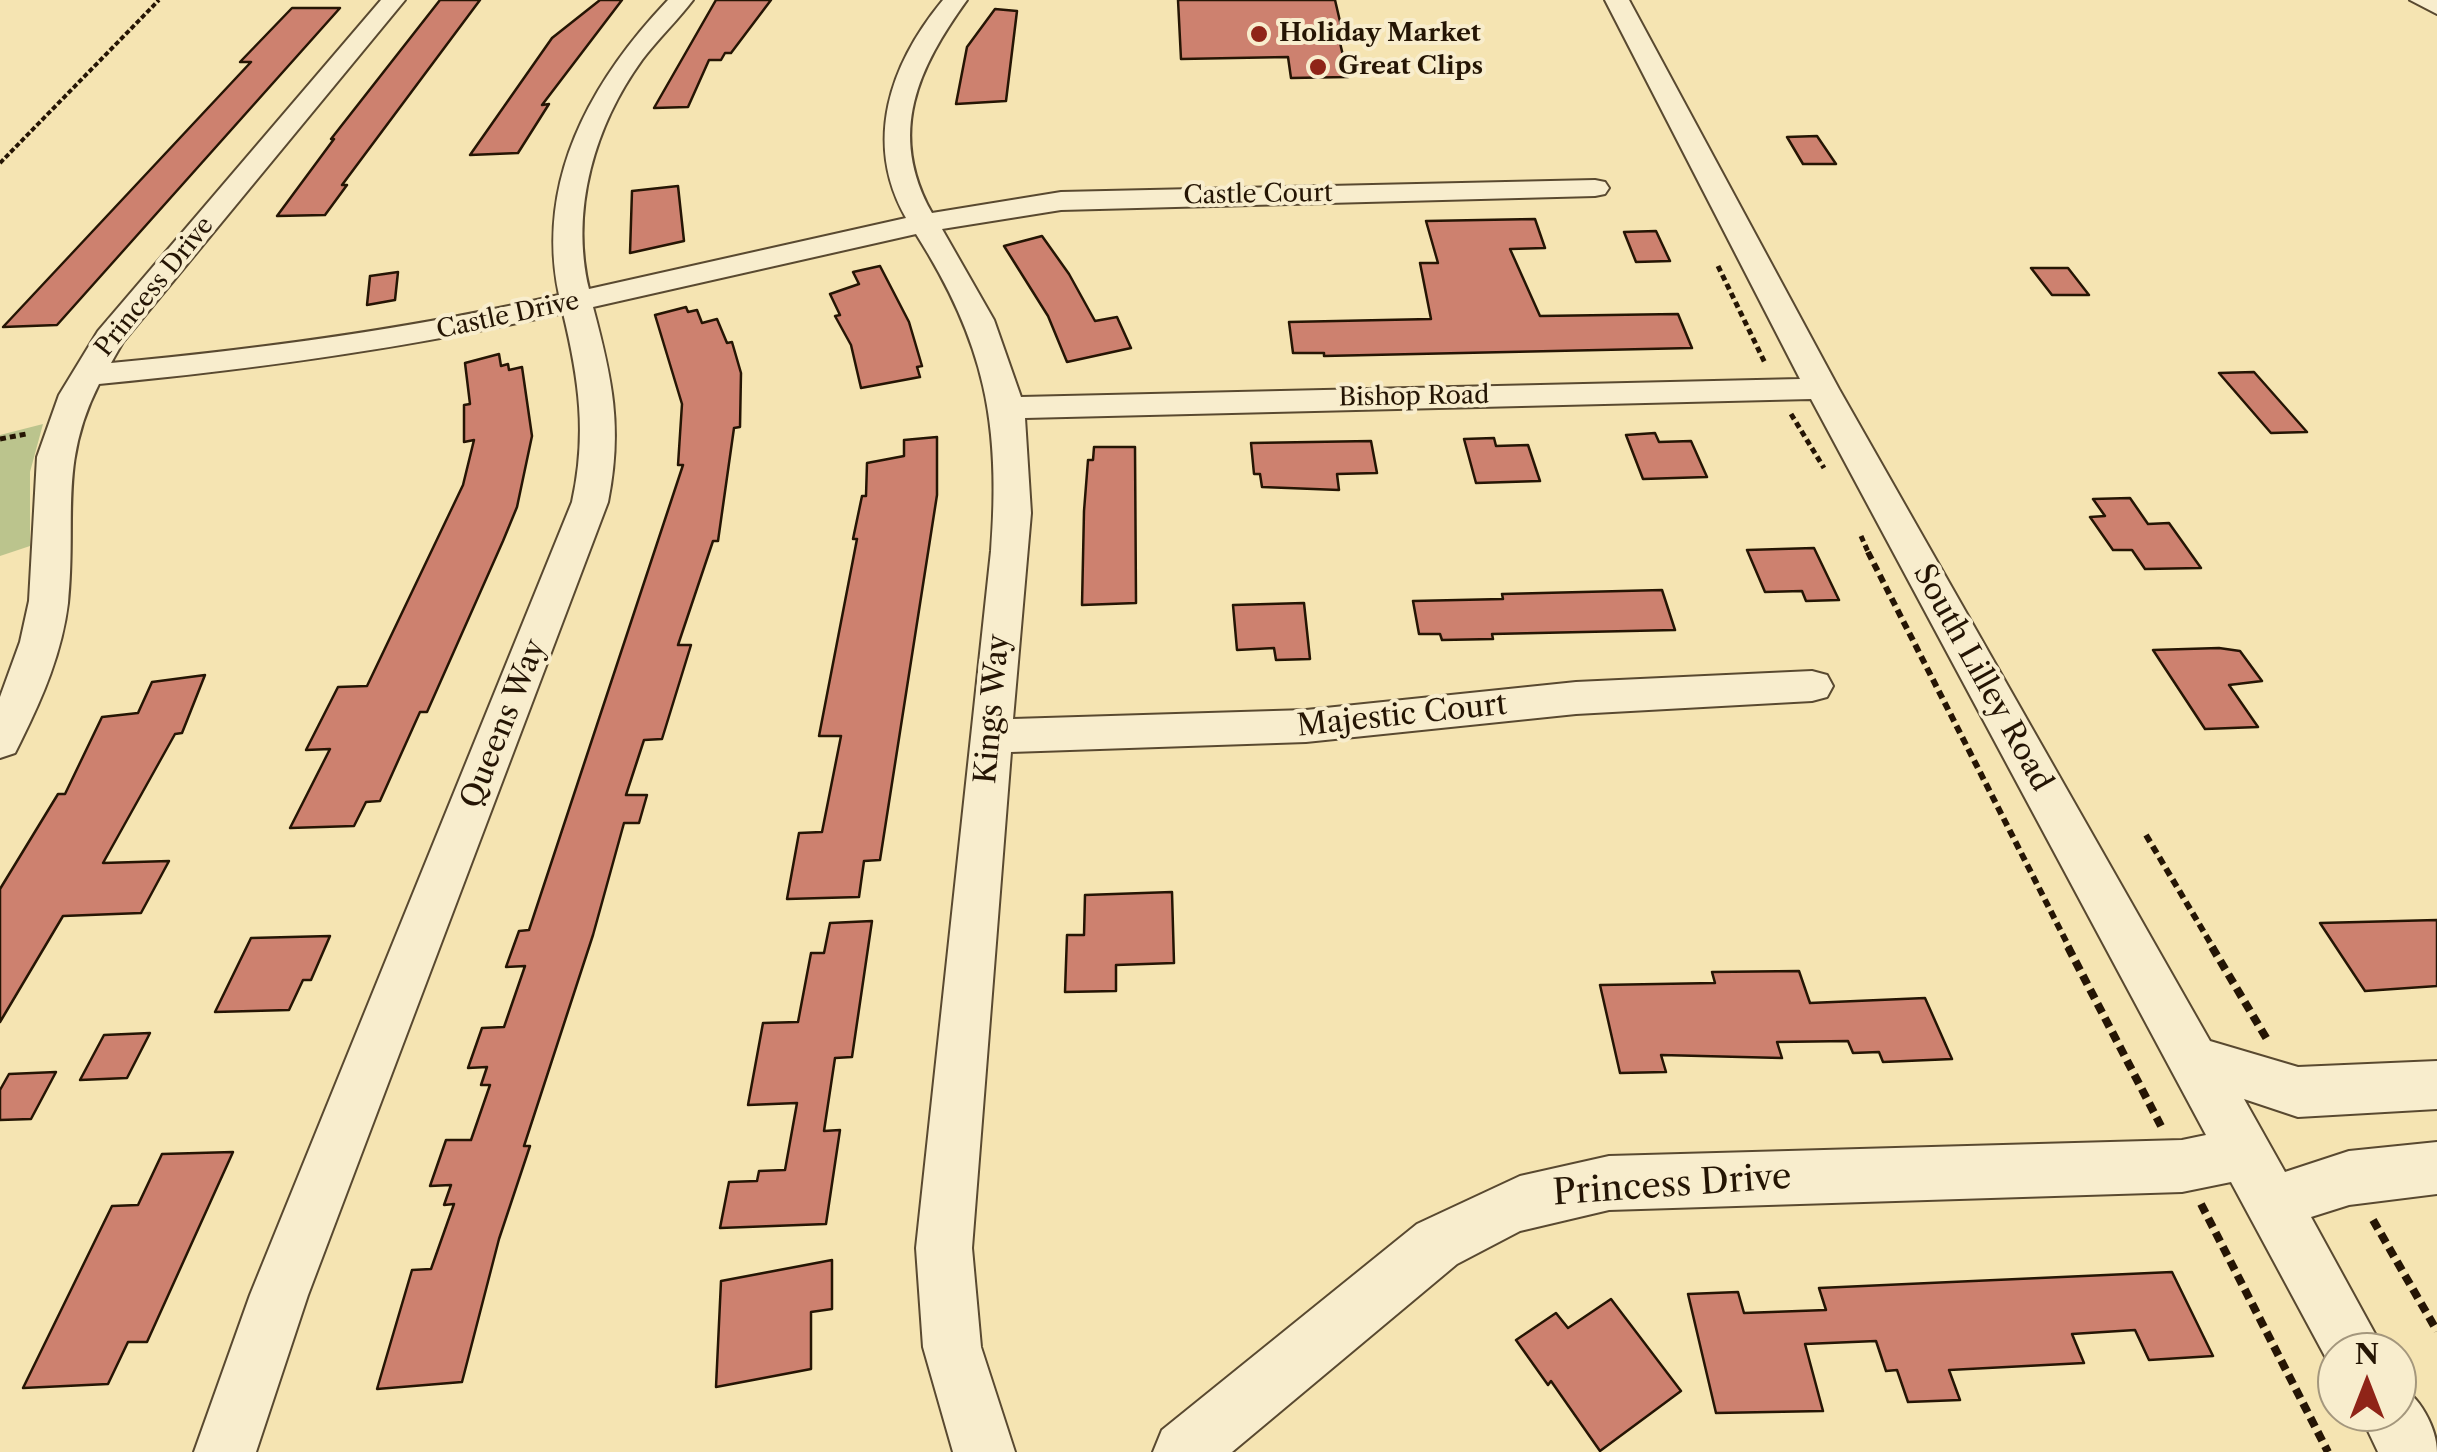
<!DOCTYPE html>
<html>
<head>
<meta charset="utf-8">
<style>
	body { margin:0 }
	#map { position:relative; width:2437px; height:1452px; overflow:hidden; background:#f5e4b2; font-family:"Libre Caslon Text",serif }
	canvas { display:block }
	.north { position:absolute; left:2317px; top:1332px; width:100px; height:100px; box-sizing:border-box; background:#f8edcd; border:2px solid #a4977d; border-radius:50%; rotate:0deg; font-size:28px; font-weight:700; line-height:40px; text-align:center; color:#251504 }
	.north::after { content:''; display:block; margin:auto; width:35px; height:45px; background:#8f2418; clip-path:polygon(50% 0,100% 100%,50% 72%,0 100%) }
</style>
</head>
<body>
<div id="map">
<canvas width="2437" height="1452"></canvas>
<div class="north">N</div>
</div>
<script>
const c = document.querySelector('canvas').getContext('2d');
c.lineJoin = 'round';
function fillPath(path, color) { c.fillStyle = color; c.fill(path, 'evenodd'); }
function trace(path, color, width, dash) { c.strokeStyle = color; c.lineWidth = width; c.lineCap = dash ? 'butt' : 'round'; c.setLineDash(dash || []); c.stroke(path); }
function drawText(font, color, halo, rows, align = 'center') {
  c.font = font + ' "Libre Caslon Text",serif'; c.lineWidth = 8; c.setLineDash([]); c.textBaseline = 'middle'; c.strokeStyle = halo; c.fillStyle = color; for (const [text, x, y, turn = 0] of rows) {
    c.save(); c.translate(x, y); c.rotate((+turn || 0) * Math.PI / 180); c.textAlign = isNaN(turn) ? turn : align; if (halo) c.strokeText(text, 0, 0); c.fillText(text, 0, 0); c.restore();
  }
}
fillPath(new Path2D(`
	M43,424L30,472V546L0,556V435Z`), '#bbc48d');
const building = new Path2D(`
	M440,0H480L342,185H347L325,215L277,216L334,139H331Z
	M600,0H622L542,105L549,104L518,153L470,155L552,38Z
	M716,0H771L731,53H725L721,60H709L688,107L654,108Z
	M1178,0H1335L1342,30H1337L1348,77L1291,78L1288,57L1181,59Z
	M292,8H340L57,325L3,327L251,62H240Z
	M995,9L1017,11L1006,101L956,104L967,47Z
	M1817,136L1836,164H1803L1787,137Z
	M678,186L684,241L630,253L632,191Z
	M1535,219L1545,248L1510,249L1540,316L1678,314L1692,348L1324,356V353H1293L1289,322L1431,319L1420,263H1438L1426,221Z
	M1656,231L1670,261L1636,262L1624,232Z
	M1042,236L1069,274L1095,321L1117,317L1131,348L1067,362L1048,316L1004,246Z
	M880,266L909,322L922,366L917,367L920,377L861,388L851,345L835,316L840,315L830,294L859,284L853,272Z
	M2031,268H2068L2089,295H2052Z
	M398,272L395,300L367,305L370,276Z
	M686,307L688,312L697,310L702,323L717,319L727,343L732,342L741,373L740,427L734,428L718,541H713L678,645H691L662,739L644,740L626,795H647L639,823H624L593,935L524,1146H530L499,1239L462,1382L377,1389L412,1270L431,1269L454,1204L444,1205L451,1185L430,1186L446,1140H471L490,1085H481L487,1067L468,1068L482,1028L504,1027L525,966L506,967L519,931L529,930L683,465H678L682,404L655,315Z
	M499,354L501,366L508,364L509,370L522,367L532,436L517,507L503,541L427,712H420L380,801L366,802L354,826L290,828L330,749L306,750L338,687L367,686L463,485L474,440L464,442V405L470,404L465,363Z
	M2254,372L2307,432L2271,433L2219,373Z
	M1655,433L1659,442L1691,441L1707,477L1643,479L1626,435Z
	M937,437V495L880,860L864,861L859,897L787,899L799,833L822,832L841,736H819L857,539H853L862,496H866L867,463L904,456V440Z
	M1494,438L1496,446L1528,445L1540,481L1476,483L1464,439Z
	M1371,441L1377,473L1337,474L1339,490L1262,487L1260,474H1254L1251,443Z
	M1094,447H1135L1136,603L1082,605L1084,511L1088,460H1093Z
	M2130,498L2148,524L2169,523L2201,568L2145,569L2132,550H2113L2090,517L2105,516L2093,499Z
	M1814,548L1839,600L1806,601L1802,591L1765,592L1747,550Z
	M1662,590L1675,630L1492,634L1493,639L1442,640L1440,634H1419L1413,601L1503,599L1502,594Z
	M1304,603L1310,659L1276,660L1274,648L1237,650L1233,605Z
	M2219,648L2240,651L2262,681L2229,685L2258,727L2205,729L2153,650Z
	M205,675L182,733L175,734L103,863L169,861L141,913L63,916L0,1022V889L58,794H65L102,717L138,713L152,682Z
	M1172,892L1174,963L1116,965V991L1065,992L1067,935H1084L1085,895Z
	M2437,920V986L2365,991L2320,923Z
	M872,921L852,1057L835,1058L824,1131L840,1130L826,1224L720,1228L729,1182L757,1181L759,1171L785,1170L797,1103L748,1105L763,1023L798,1022L811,953H824L830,923Z
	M330,936L311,980H303L289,1010L215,1012L251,938Z
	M1799,971L1810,1003L1925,998L1952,1059L1883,1062L1879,1052L1853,1053L1848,1041L1777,1042L1782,1058L1661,1055L1666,1072L1620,1073L1600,985L1715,983L1712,972Z
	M150,1033L127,1078L80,1080L104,1035Z
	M56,1072L31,1119L0,1120V1090L9,1074Z
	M233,1152L147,1342H128L108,1384L23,1388L112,1206L138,1205L162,1154Z
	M832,1260V1309L811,1312V1369L716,1387L721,1281Z
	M2172,1272L2213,1356L2149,1360L2135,1330L2072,1334L2084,1363L1949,1370L1960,1400L1908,1402L1897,1370L1886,1371L1876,1341L1805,1344L1823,1411L1716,1413L1688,1294L1738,1292L1744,1313L1826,1310L1819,1288Z
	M1611,1299L1681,1391L1600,1451L1551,1381L1548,1385L1516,1340L1556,1313L1568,1328Z`);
fillPath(building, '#cd816f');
trace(building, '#251504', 2.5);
const minor = new Path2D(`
	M381,0H405L123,342L111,363C262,349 411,329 559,295C535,181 591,81 668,0H693C677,21 658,39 642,60C595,125 570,209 589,289L906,218C863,142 890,64 943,0H967C918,68 887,133 932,213L1061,192L1595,180L1605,182L1609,188L1605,194L1595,196L1061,210L942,229L994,320L1021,397L1800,379L1605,0H1629L1839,389L2210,1041L2298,1067L2437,1061V1109L2298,1117L2244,1099L2285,1172L2349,1151L2437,1142V1194L2349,1205L2311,1217L2385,1352H2337V1374L2334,1373L2231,1182L2182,1192L1609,1210L1520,1231L1457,1264L1232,1452H1153L1162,1430L1417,1224L1520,1176L1609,1156L2182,1140L2206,1135L1811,399L1025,418L1031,513L1013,719L1306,710L1576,682L1812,671L1827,675L1833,686L1827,697L1812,701L1576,714L1306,742L1011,752L972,1248L981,1347L1015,1452H953L923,1347L916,1248L991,551C1001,424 985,343 916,234L593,307C612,378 623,428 608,502L308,1295L256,1452H194L250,1295L572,502C587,435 579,379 563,313C409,348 256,369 99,384C58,465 77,519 68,603C62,652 43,697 21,741L15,753L0,758V697L20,642L29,601L37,457L59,395L98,331Z
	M2410,0H2437V14Z
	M2397,1385C2419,1394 2437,1428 2437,1452H2378L2359,1412H2397Z`);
trace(minor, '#594930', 4);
trace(new Path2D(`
	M0,163L159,0`), '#251504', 4, [5, 2.5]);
trace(new Path2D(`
	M1718,266L1765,363
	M1791,414L1824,468
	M0,439L26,434
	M1861,536L1869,554`), '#251504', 5, [6, 4]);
trace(new Path2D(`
	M1868,552L2070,949
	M2146,835L2214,949`), '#251504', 6, [8, 5]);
trace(new Path2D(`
	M2068,947L2161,1126
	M2212,947L2268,1041
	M2201,1204L2328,1452
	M2373,1220L2437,1331`), '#251504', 8, [10, 6]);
fillPath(minor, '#f8edcd');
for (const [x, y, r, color] of [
	[1259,34,10,"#8f2418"],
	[1318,67,10,"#8f2418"]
]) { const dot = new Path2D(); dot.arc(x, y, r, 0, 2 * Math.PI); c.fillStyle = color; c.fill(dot); trace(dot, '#f8edcd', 4); }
drawText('bold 25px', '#251504', '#f8edcd', [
	["Holiday Market",1279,34],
	["Great Clips",1338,67]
], 'left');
drawText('25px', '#251504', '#f8edcd', [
	["Castle Court",1258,195,-1],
	["Princess Drive",155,287,-51],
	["Castle Drive",508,316,-12],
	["Bishop Road",1414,397,-1]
]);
drawText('30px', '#251504', '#f8edcd', [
	["South Lilley Road",1982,678,61],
	["Kings Way",993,709,-85],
	["Majestic Court",1402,716,-6],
	["Queens Way",504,724,-68]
]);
drawText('35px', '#251504', '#f8edcd', [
	["Princess Drive",1672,1186,-4]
]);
</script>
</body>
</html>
